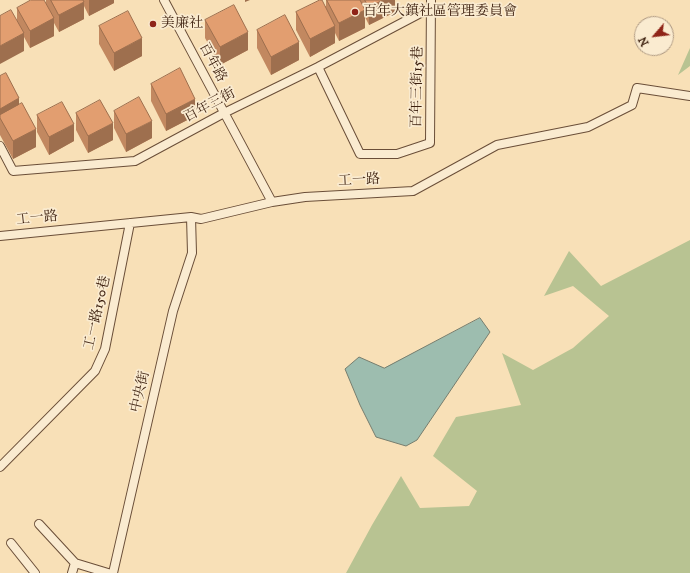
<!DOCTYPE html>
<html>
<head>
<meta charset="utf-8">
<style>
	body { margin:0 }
	#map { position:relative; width:690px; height:573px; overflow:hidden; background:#f8e0b7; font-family:"IM FELL DW Pica",serif }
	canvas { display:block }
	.north { position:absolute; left:634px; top:16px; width:40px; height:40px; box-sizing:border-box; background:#faebd0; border:1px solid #ae9982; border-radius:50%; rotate:242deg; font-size:11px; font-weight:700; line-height:16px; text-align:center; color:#3b1e0d }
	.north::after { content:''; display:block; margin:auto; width:14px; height:18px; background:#8f2418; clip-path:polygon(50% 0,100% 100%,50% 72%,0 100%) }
</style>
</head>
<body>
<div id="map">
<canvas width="690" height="573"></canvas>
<div class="north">N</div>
</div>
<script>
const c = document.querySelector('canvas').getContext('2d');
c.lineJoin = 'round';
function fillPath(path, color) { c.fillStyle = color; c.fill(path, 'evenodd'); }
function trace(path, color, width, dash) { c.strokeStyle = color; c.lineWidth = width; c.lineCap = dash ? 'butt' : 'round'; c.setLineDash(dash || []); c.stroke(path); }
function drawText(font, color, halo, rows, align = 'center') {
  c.font = font + ' "IM FELL DW Pica","Noto Serif TC",serif'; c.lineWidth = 3.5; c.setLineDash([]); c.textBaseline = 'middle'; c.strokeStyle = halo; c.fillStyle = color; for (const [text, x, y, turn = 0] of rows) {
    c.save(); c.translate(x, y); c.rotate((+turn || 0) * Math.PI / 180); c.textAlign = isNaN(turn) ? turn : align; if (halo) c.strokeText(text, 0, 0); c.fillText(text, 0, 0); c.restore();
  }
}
fillPath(new Path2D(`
	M690,48V66L678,75Z
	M690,240V573H346L372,525L401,476L420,508L469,506L477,491L433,456L456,417L521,405L502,353L533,370L573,348L609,316L573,286L544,296L569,251L601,286Z`), '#b8c392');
const water = new Path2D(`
	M480,318L490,332L417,440L406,446L376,437L360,405L345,369L359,357L384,368Z`);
fillPath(water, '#9dbdaf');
trace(water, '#767d6e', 1);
const street = new Path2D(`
	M164,0L272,202
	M318,67L360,154H397L430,143L431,0
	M0,146L13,171L135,161L224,113L318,67L432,7
	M0,236L191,217L201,219L272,202L305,197L413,191L497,145L588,127L632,105L637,88L690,96
	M0,467L95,371L105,349L130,223
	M39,524L75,563L108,573
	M11,543L35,573
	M72,573L75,563
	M113,573L173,311L192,253L191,217`);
trace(street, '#6a4e38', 10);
trace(street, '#faebd0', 8);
fillPath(new Path2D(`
	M46,0H114V3L89,16L84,6V19L59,32L54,23V36L30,48L24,37V51L17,21V8L46,4Z
	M326,0H395V12L369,25L365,17V28L339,41L335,33V43L310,57L296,30V12L326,6Z
	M205,20L248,50L220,65L205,38Z
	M99,26L142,56L114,71L99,44Z
	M257,30L299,60L271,75L257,48Z
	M0,76L19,104L36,147L13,159L0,135Z
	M151,84L195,116L166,131L151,101Z
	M114,111L152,138L126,152L114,128Z
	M76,113L113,140L88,153L76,130Z
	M37,115L74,141L49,155L37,132Z`), '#c28860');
fillPath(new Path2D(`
	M89,0H114V3L89,16Z
	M245,0H250L245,2Z
	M383,0H395V12L369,25V7Z
	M84,2V19L59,32V15Z
	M365,10V28L339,41V23Z
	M54,18V36L30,48V31Z
	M335,26V43L310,57V39Z
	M248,32V50L220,65V47Z
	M24,33V51L0,64V46Z
	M142,38V56L114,71V53Z
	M299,42V60L271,75V57Z
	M19,98V116L0,118V109Z
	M195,99V116L166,131V114Z
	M152,121V138L126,152V134Z
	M113,123V140L88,153V136Z
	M74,124V141L49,155V137Z
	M36,129V147L13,159V141Z`), '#9e6f4e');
const building = new Path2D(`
	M31,0H44L54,18L30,31L17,8Z
	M51,0H83L84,2L59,15Z
	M320,0H322L335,26L310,39L296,12Z
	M327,0H360L365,10L339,23Z
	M365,0H383L369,7Z
	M234,5L248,32L220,47L205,20Z
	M11,10L24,33L0,46V16Z
	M128,11L142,38L114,53L99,26Z
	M285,15L299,42L271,57L257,30Z
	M180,68L195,99L166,114L151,84Z
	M6,73L19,98L0,109V76Z
	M139,97L152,121L126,134L114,111Z
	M100,100L113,123L88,136L76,113Z
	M62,102L74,124L49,137L37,115Z
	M22,103L36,129L13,141L0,118V115Z`);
fillPath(building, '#e29e70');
trace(building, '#9e6f4e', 1);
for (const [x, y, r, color] of [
	[355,12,4,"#8f2418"],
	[153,24,4,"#8f2418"]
]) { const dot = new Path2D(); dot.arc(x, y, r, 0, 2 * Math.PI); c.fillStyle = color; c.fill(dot); trace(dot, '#faebd0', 1.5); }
drawText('14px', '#3b1e0d', '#faebd0', [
	["百年大鎮社區管理委員會",363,12],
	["美廉社",161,24]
], 'left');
drawText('14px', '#3b1e0d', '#faebd0', [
	["百年路",212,63,62],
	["百年三街15巷",418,87,-89],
	["百年三街",210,106,-28],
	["工一路",359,181,-3],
	["工一路",37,219,-6],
	["工一路150巷",98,313,-77],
	["中央街",141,392,-77]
]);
</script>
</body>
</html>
